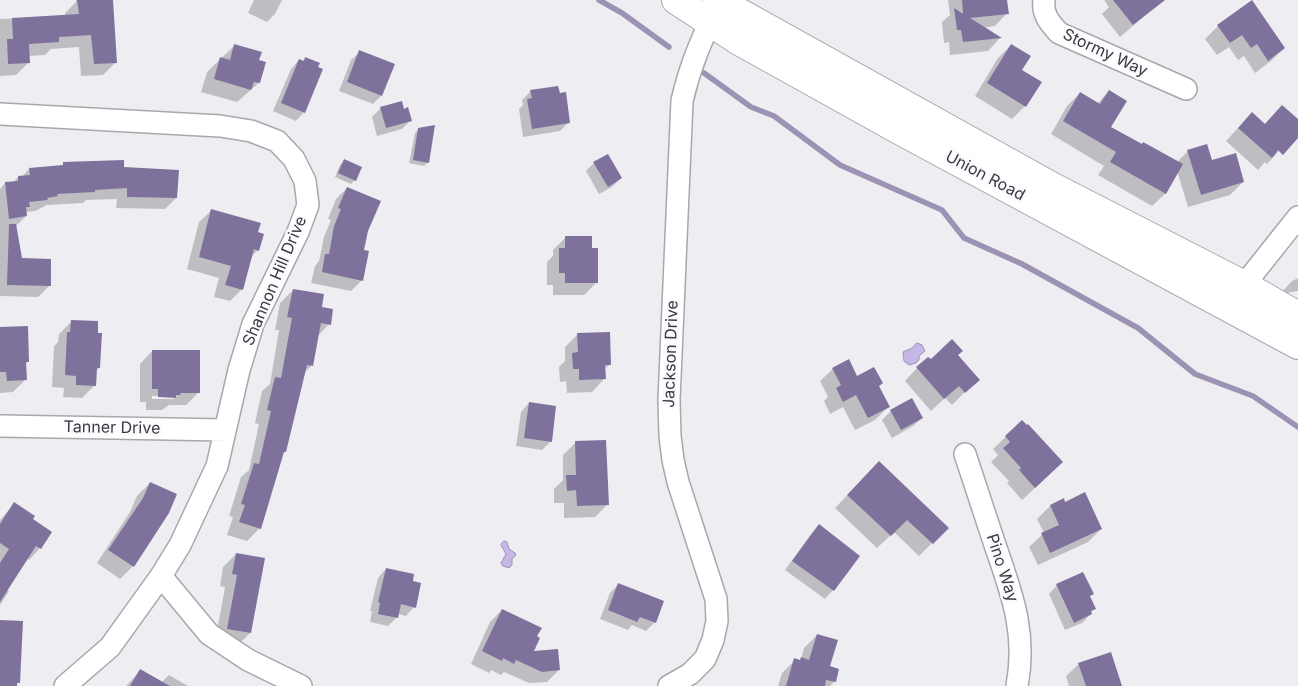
<!DOCTYPE html>
<html>
<head>
<meta charset="utf-8">
<style>
	body { margin:0 }
	canvas { display:block; background:#eeedf2 }
</style>
</head>
<body>
<canvas width="1298" height="686"></canvas>
<script>
const c = document.querySelector('canvas').getContext('2d');
c.lineJoin = 'round';
function fillPath(path, color) { c.fillStyle = color; c.fill(path, 'evenodd'); }
function trace(path, color, width, dash) { c.strokeStyle = color; c.lineWidth = width; c.lineCap = dash ? 'butt' : 'round'; c.setLineDash(dash || []); c.stroke(path); }
function drawText(font, color, halo, rows, align = 'center') {
  c.font = font + ' Inter,sans-serif'; c.lineWidth = 5; c.setLineDash([]); c.textBaseline = 'middle'; c.strokeStyle = halo; c.fillStyle = color; for (const [text, x, y, turn = 0] of rows) {
    c.save(); c.translate(x, y); c.rotate((+turn || 0) * Math.PI / 180); c.textAlign = isNaN(turn) ? turn : align; if (halo) c.strokeText(text, 0, 0); c.fillText(text, 0, 0); c.restore();
  }
}
const water = new Path2D(`
	M917,343L922,345L925,351L919,356V360L916,363L909,365L904,361L903,352L912,348Z
	M504,541L507,542L509,549L515,553L516,555L512,559V565L509,568L503,566L501,563L506,554L501,545Z`);
fillPath(water, '#c5b8e7');
trace(water, '#9b92b4', 1);
fillPath(new Path2D(`
	M76,0H111L116,62L103,75L81,76L79,47L51,49L45,55L28,56L29,62L16,75L0,76V19L65,16V13L76,2Z
	M254,0H282L275,14L267,22L248,13Z
	M948,0H1006L1007,13L995,26L983,28L1000,38L988,51L950,55L949,42L944,43L942,22L950,15Z
	M1104,0H1163L1120,37L1102,14L1109,7Z
	M1218,26L1284,48L1271,61L1255,73L1244,56L1238,60L1229,47L1217,55L1205,39Z
	M1011,45L1025,106L1012,119L975,96L998,58Z
	M234,46L258,61L259,83L237,102L201,92L207,72Z
	M360,52L381,96L373,104L339,91L351,60Z
	M306,58L304,112L296,121L273,111L291,69L299,60L302,62Z
	M531,91L569,122L560,131L523,137L519,109L523,105L522,100Z
	M1109,91L1110,128L1177,162L1188,151L1243,182L1230,195L1188,207L1177,171L1165,194L1152,206L1098,175L1104,166L1051,134L1067,106L1080,93L1097,104Z
	M1282,106L1298,121V131L1267,164L1265,162L1258,170L1226,141L1239,127L1264,125Z
	M380,109L403,110L411,120L402,129L377,136L372,117Z
	M419,129L428,162L424,166L409,163L415,133Z
	M344,161L355,180L351,184L335,177L340,165Z
	M594,163L621,178L612,187L599,194L586,171Z
	M64,164L123,168L176,198L165,209L116,208L117,199L86,200L83,203L47,205L35,211L26,212V216L15,227L21,260L49,286L38,297L0,296V189L5,183H13L18,177H22L29,169L61,166Z
	M347,188L367,231L363,251L362,280L351,291L311,283L315,266L319,261L324,237L331,220L328,219L336,199Z
	M212,210L257,233L258,250L250,258L242,289L230,301L214,297L219,278L187,269L199,222Z
	M566,237L590,250L597,282L584,295H553V285H547V262L553,256V250Z
	M1298,278V291L1280,294L1292,281Z
	M293,290L321,308L329,324L317,337L311,366L304,373L285,451L282,454L260,528L247,541L227,535L233,517L229,516L241,477L249,470L259,424L255,423L262,391L270,384L279,330H275L280,303Z
	M72,321L99,368L96,371L95,385L82,398L63,397L64,388L52,387L54,346L58,342L59,334Z
	M0,329L28,361L25,364L26,379L13,392L0,393Z
	M578,334L610,364L604,370V379L592,392L567,393L566,381L560,382L559,367L565,361V347Z
	M152,351L199,392L186,405H169L162,410H146V402H140V364ZM152,396H177L174,399H152Z
	M957,356L965,392L952,405L945,398L931,411L905,381L917,368L931,361Z
	M833,369L878,386L888,407L875,420L855,430L843,407L830,414L824,401L828,397L820,381Z
	M529,403L551,441L542,450L516,446L521,412Z
	M891,411L922,418L913,426L892,438L882,420Z
	M1022,421L1049,475L1022,500L1007,483L1009,481L991,462L998,455L993,449Z
	M576,442L608,504L595,517L564,518V503H554V489L563,480V455Z
	M866,476L947,528L919,556L894,532L877,548L835,508Z
	M150,483L133,566L120,579L97,563L130,512L137,496Z
	M1063,500L1065,503L1101,529L1088,542L1038,565L1029,547L1044,533L1037,519L1050,506Z
	M14,504L31,520L40,548L29,560L26,558L6,590L9,591L0,605V520Z
	M819,525L833,590L825,599L785,570L811,534Z
	M236,554L250,633L237,646L215,642L225,587L220,586L223,567Z
	M386,569L412,582L414,607L406,616L398,614L397,617L388,626L370,622L372,611H370L378,578Z
	M618,585L655,622L646,631L632,625L628,630L600,619L610,593Z
	M1057,585L1092,594L1089,597L1095,608L1090,613L1091,614L1082,623L1065,630L1049,594Z
	M502,610L532,652L559,670L547,682L529,683L504,672L501,675L491,670L489,673L471,664L490,622Z
	M817,635L835,681L830,686H778L782,673L795,660L799,661L801,659L804,648Z
	M1079,664L1121,686H1069L1066,676Z
	M140,671L161,683L169,675L188,686H126Z`), '#0003');
trace(new Path2D(`
	M599,0L622,13L669,47
	M704,73L751,107L774,116L840,165L942,210L964,238L1022,264L1138,328L1195,374L1253,396L1298,427`), '#9b92b4', 5.5);
fillPath(new Path2D(`
	M77,0H113L117,63L94,64L91,35L59,37V42L29,44L30,63L8,64L7,39H13L12,18L79,14Z
	M962,0H1007L1009,14L970,18L1002,38L963,42L961,30H957L954,8L963,14Z
	M1113,0H1165L1133,25Z
	M1252,0L1285,48L1268,61L1257,44L1251,48L1242,35L1230,43L1217,25Z
	M234,44L262,52L259,60L266,62L260,83L254,82L251,90L214,79L220,57L230,60Z
	M1011,44L1031,56L1022,70L1042,82L1026,107L987,83Z
	M359,50L395,64L382,96L347,82Z
	M305,57L320,63L318,67L323,69L305,113L281,103L299,59L304,61Z
	M558,86L560,93L566,92L570,123L532,129L527,99L532,98L530,90Z
	M1109,90L1127,101L1111,127L1142,144L1143,142L1183,164L1166,194L1110,162L1116,152L1063,121L1080,92L1100,104Z
	M402,101L404,109L408,107L412,121L386,128L380,107Z
	M1282,105L1298,119V138L1283,155L1278,150L1272,158L1238,128L1252,112L1265,124Z
	M435,125L429,163L413,160L418,128Z
	M1207,144L1212,160L1236,153L1244,182L1201,195L1187,150Z
	M608,154L622,178L608,187L593,162Z
	M344,159L362,167L356,181L338,173Z
	M124,160V167L179,170L177,198L127,197V188L95,190V192L57,194L58,196L47,198L48,200L29,202L30,207H26L27,216L9,219L5,182L18,181V176L30,175L29,168L63,165V162Z
	M347,187L381,201L368,231L364,250L369,251L363,281L322,272L325,254H329L334,226L341,209L338,208Z
	M211,209L261,223L258,232L264,234L259,251L254,249L243,290L225,285L231,266L199,257Z
	M9,224H16L22,258L51,259V286L7,285Z
	M565,236H592V248H598V283H565V273H559V248H565Z
	M293,289L324,294L322,307L333,309L331,325L321,323L313,366L307,365L286,452H284L261,529L239,522L245,505L241,504L254,463L259,464L271,411L267,410L275,377L281,378L292,318L287,317Z
	M71,320L98,321V333H102L100,368H97L96,386L76,385V376L65,375L67,332H70Z
	M28,326L29,362H26L27,380L7,381L6,372H0V327Z
	M610,332L611,365H605L606,379L579,380V369H573L572,353L578,352L577,333Z
	M952,339L963,351L958,355L980,380L965,393L959,386L944,399L916,367L928,357L931,359Z
	M152,350H200V393H180L181,395H176V398L158,397V389H152Z
	M849,359L857,376L874,367L883,383L879,386L890,407L868,418L856,395L843,402L836,388L841,385L832,368Z
	M912,398L923,418L901,430L890,410Z
	M529,402L556,406L552,442L524,438Z
	M1022,420L1027,425L1028,424L1063,462L1035,488L1019,470L1021,468L1003,448L1010,442L1005,436Z
	M606,440L609,505L577,506L576,490L567,491L566,475H576L575,441Z
	M879,461L949,528L933,544L907,520L891,536L847,495Z
	M150,482L177,494L169,513L134,567L108,550L143,498Z
	M1085,492L1102,529L1050,553L1041,533L1059,525L1050,505L1064,498L1065,502Z
	M14,502L35,516L33,519L52,532L41,549L36,546L0,602V563L9,549L0,543V524Z
	M819,524L860,556L834,591L792,561Z
	M236,553L265,558L251,633L227,629L237,575L232,574Z
	M386,568L414,574L413,581L421,583L416,608L401,604L398,618L378,614L380,603L378,602Z
	M1083,572L1094,594L1090,596L1096,609L1091,611L1092,614L1074,623L1056,584Z
	M618,583L664,601L656,623L640,617L637,622L608,610Z
	M502,609L542,628L537,636L540,638L534,651L558,649L560,670L542,672L516,660L514,664L503,658L502,661L482,651Z
	M0,620L23,621L20,683H17V686H0Z
	M817,634L838,640L830,666L839,669L836,682L826,680L825,686H786L794,658L800,660L801,657L809,660Z
	M1111,652L1122,686H1086L1078,663Z
	M140,669L170,686H130Z`), '#7e729d');
const minor = new Path2D(`
	M1044,0C1042,15 1050,23 1059,33L1186,89
	M0,114L220,126L251,131L277,141L294,159L305,181L308,205L298,232L253,324L239,370L217,466L180,545L161,576L110,647L65,686
	M1237,297L1244,285L1298,217
	M0,426L225,430
	M965,454C975,484 985,515 995,545C1012,594 1027,633 1017,686
	M161,576L209,634L248,660L301,686
	M669,686L690,674L705,659L713,640L717,621L716,599L678,482L673,460L670,436L669,400L682,101C690,66 701,41 716,9`);
const secondary = new Path2D(`
	M676,0L739,41L899,130L1298,345
	M717,0L1053,187L1244,285L1298,316`);
trace(minor, '#a8a7ac', 24);
trace(secondary, '#a8a7ac', 30);
trace(minor, '#fff', 21);
trace(secondary, '#fff', 28);
drawText('16px', '#3a3a3c', '#fbfaff', [
	["Stormy Way",1105,53,25],
	["Union Road",985,176,28],
	["Shannon Hill Drive",275,281,-67],
	["Jackson Drive",671,354,-88],
	["Tanner Drive",112,428,1],
	["Pino Way",1002,568,72]
]);
</script>
</body>
</html>
